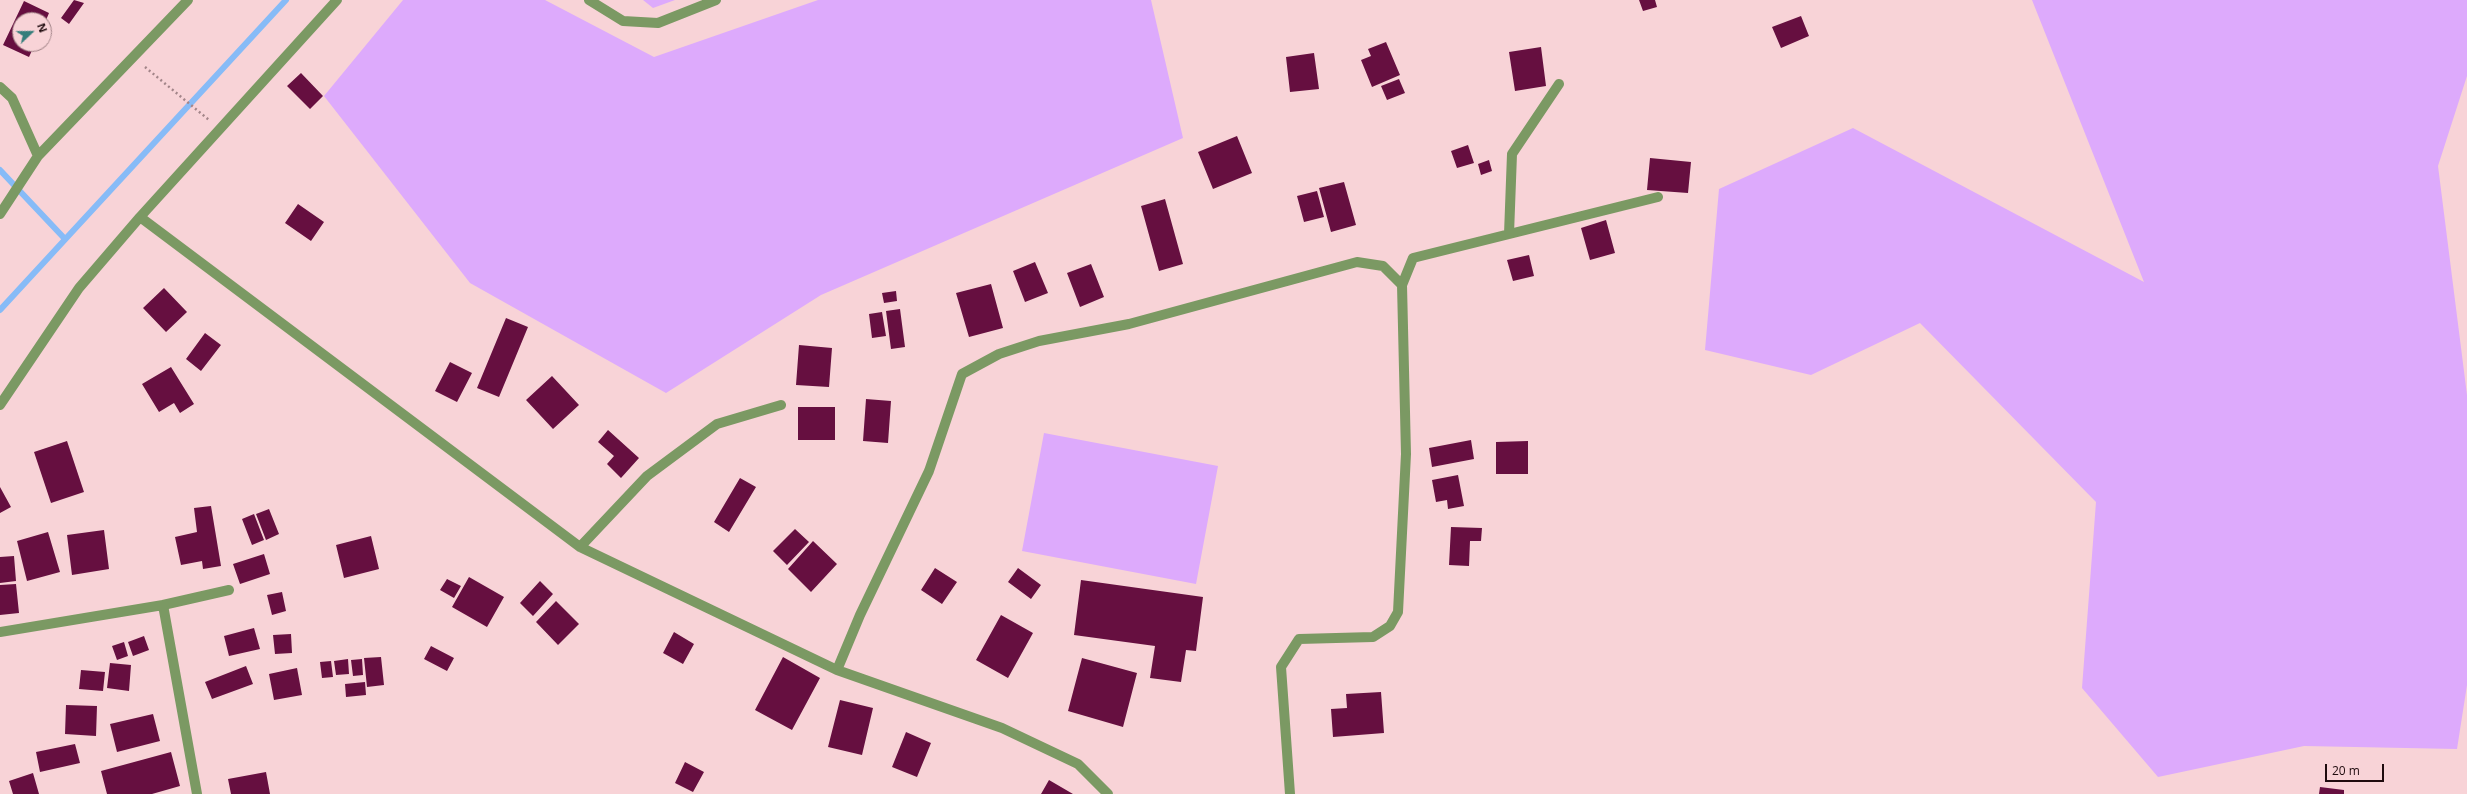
<!DOCTYPE html>
<html>
<head>
<meta charset="utf-8">
<style>
	body { margin:0 }
	#map { position:relative; width:2467px; height:794px; overflow:hidden; background:#f8d3d7; font-family:"Open Sans",sans-serif }
	canvas { display:block }
	.north { position:absolute; left:12px; top:12px; width:40px; height:40px; box-sizing:border-box; background:#f8d3d7; border:1px solid #a18387; border-radius:50%; rotate:68deg; font-size:11px; font-weight:700; line-height:16px; text-align:center; color:#1f0b0e }
	.north::after { content:''; display:block; margin:auto; width:14px; height:18px; background:#357e7b; clip-path:polygon(50% 0,100% 100%,50% 72%,0 100%) }
	.scale { position:absolute; left:2325px; top:764px; width:59px; height:18px; box-sizing:border-box; border:2px solid #1f0b0e; border-top:0; padding-left:5px; font-size:12px; line-height:14px; white-space:nowrap; color:#1f0b0e; -webkit-text-stroke:3px #f8d3d7; paint-order:stroke }
</style>
</head>
<body>
<div id="map">
<canvas width="2467" height="794"></canvas>
<div class="north">N</div>
<div class="scale">20 m</div>
</div>
<script>
const c = document.querySelector('canvas').getContext('2d');
c.lineJoin = 'round';
function fillPath(path, color) { c.fillStyle = color; c.fill(path, 'evenodd'); }
function trace(path, color, width, dash) { c.strokeStyle = color; c.lineWidth = width; c.lineCap = dash ? 'butt' : 'round'; c.setLineDash(dash || []); c.stroke(path); }
fillPath(new Path2D(`
	M403,0H545L654,57L818,0H1151L1183,138L821,295L666,393L470,283L324,96Z
	M643,0H675L653,8Z
	M2032,0H2467V76L2438,166L2467,395V685L2457,749L2304,746L2158,777L2082,688L2096,502L1920,323L1811,375L1705,350L1719,189L1853,128L2144,282Z
	M1044,433L1218,466L1196,584L1022,551Z`), '#ddaafc');
trace(new Path2D(`
	M0,170L65,239
	M0,310L286,0`), '#87bbf7', 6);
fillPath(new Path2D(`
	M74,0L84,3L69,24L61,18Z
	M1639,0H1655L1657,7L1643,11Z
	M24,1L49,13L44,25V20H20V44H35L29,57L3,45Z
	M1801,16L1809,36L1781,48L1772,27Z
	M1386,42L1400,75L1372,87L1361,60L1371,56L1368,49Z
	M1541,47L1546,86L1515,91L1509,52Z
	M1314,53L1319,89L1290,92L1286,57Z
	M301,73L323,96L310,109L287,86Z
	M1399,79L1405,93L1387,100L1381,86Z
	M1237,136L1252,173L1213,189L1198,152Z
	M1468,145L1474,163L1457,168L1451,151Z
	M1650,158L1691,162L1688,193L1647,190Z
	M1489,160L1492,171L1481,175L1478,164Z
	M1344,182L1356,225L1331,232L1319,188Z
	M1317,191L1324,217L1304,222L1297,196Z
	M1165,199L1183,264L1159,271L1141,206Z
	M298,204L324,222L311,241L285,223Z
	M1606,220L1615,253L1590,260L1581,228Z
	M1529,255L1534,276L1513,281L1507,260Z
	M1035,262L1048,293L1025,302L1013,271Z
	M1091,264L1104,297L1080,307L1067,273Z
	M991,284L1003,328L969,337L956,293Z
	M164,288L187,312L166,332L143,308Z
	M896,291L897,301L884,303L882,293Z
	M900,309L905,347L891,349L886,311Z
	M882,312L886,336L872,338L869,314Z
	M506,318L528,327L499,397L477,388Z
	M205,333L221,345L201,371L186,359Z
	M799,345L832,348L829,387L796,385Z
	M450,362L472,373L457,402L435,391Z
	M171,367L194,404L180,413L174,403L159,412L142,384Z
	M552,376L579,405L553,429L526,400Z
	M866,399L891,401L888,443L863,441Z
	M798,407H835V440H798Z
	M608,430L639,458L621,478L607,464L614,456L598,442Z
	M1471,440L1474,459L1432,467L1429,448Z
	M67,441L84,492L51,503L34,452Z
	M1528,441V474H1496V442Z
	M1458,475L1464,506L1448,509L1447,500L1436,502L1432,480Z
	M740,478L756,487L729,532L714,522Z
	M0,487L11,507L0,513Z
	M211,506L221,566L203,569L202,561L181,565L175,537L197,532L194,508Z
	M269,509L279,534L266,540L256,514Z
	M254,514L264,540L252,545L242,519Z
	M1451,527L1482,528L1481,541H1470L1469,566L1449,565Z
	M795,529L809,542L787,565L773,551Z
	M104,530L109,569L72,575L67,535Z
	M48,532L60,572L27,581L17,541Z
	M371,536L379,569L344,578L336,545Z
	M813,541L837,564L811,592L788,569Z
	M264,554L270,574L240,584L233,564Z
	M14,556L16,581L0,583V557Z
	M935,568L957,582L942,604L921,590Z
	M1018,568L1041,585L1031,599L1008,582Z
	M469,577L504,597L487,627L452,607Z
	M447,579L461,586L454,598L440,590Z
	M1081,580L1203,597L1196,651L1186,650L1181,682L1150,678L1155,646L1074,635Z
	M540,581L553,594L533,616L520,603Z
	M16,584L19,613L0,615V585Z
	M282,592L286,611L272,615L267,595Z
	M556,601L579,624L558,645L536,622Z
	M1001,615L1033,633L1008,678L976,660Z
	M254,628L260,649L229,656L224,636Z
	M674,632L694,644L683,664L663,653Z
	M291,634L292,653L275,654L273,635Z
	M144,636L149,650L133,656L128,642Z
	M124,642L128,656L117,660L112,646Z
	M431,646L454,658L447,671L424,659Z
	M381,657L384,685L367,687L364,658Z
	M783,657L820,678L792,730L755,710Z
	M1082,658L1137,673L1123,727L1068,711Z
	M348,659L349,674L336,675L334,661Z
	M362,659L363,675L353,676L351,660Z
	M331,661L333,677L322,678L320,662Z
	M110,663L131,665L129,691L107,688Z
	M246,666L253,684L212,699L205,682Z
	M297,668L302,695L274,700L269,674Z
	M81,670L105,672L103,691L79,689Z
	M365,682L366,695L346,697L345,684Z
	M1381,692L1384,733L1333,737L1331,709L1347,708L1346,694Z
	M840,700L873,708L862,755L828,747Z
	M66,705L97,706L96,736L65,734Z
	M153,714L160,741L117,752L110,724Z
	M906,732L931,743L917,777L892,767Z
	M75,744L80,763L40,772L36,752Z
	M171,752L180,786L152,794H107L101,771Z
	M685,762L704,772L693,792L675,783Z
	M266,772L270,794H231L228,779Z
	M33,773L39,794H13L9,781Z
	M1049,780L1073,794H1041Z
	M2320,787L2344,790V794H2319Z`), '#660f40');
trace(new Path2D(`
	M145,67L209,120`), '#a38589', 2.5, [2, 3]);
trace(new Path2D(`
	M589,0L623,21L658,23L716,0
	M0,87L12,98L38,156
	M0,214L38,156L188,0
	M140,217L580,547L837,670L1002,728L1078,764L1108,794
	M1509,234L1512,154L1559,84
	M0,405L79,288L140,217L337,0
	M580,547L647,476L717,424L781,405
	M0,632L163,605
	M837,670L860,615L929,471L962,374L999,354L1039,341L1129,324L1357,262L1383,266L1402,285L1413,258L1658,197
	M197,794L163,605L229,590
	M1290,794L1281,667L1299,639L1373,637L1390,626L1398,612L1406,454L1402,285`), '#7b9963', 10);
</script>
</body>
</html>
